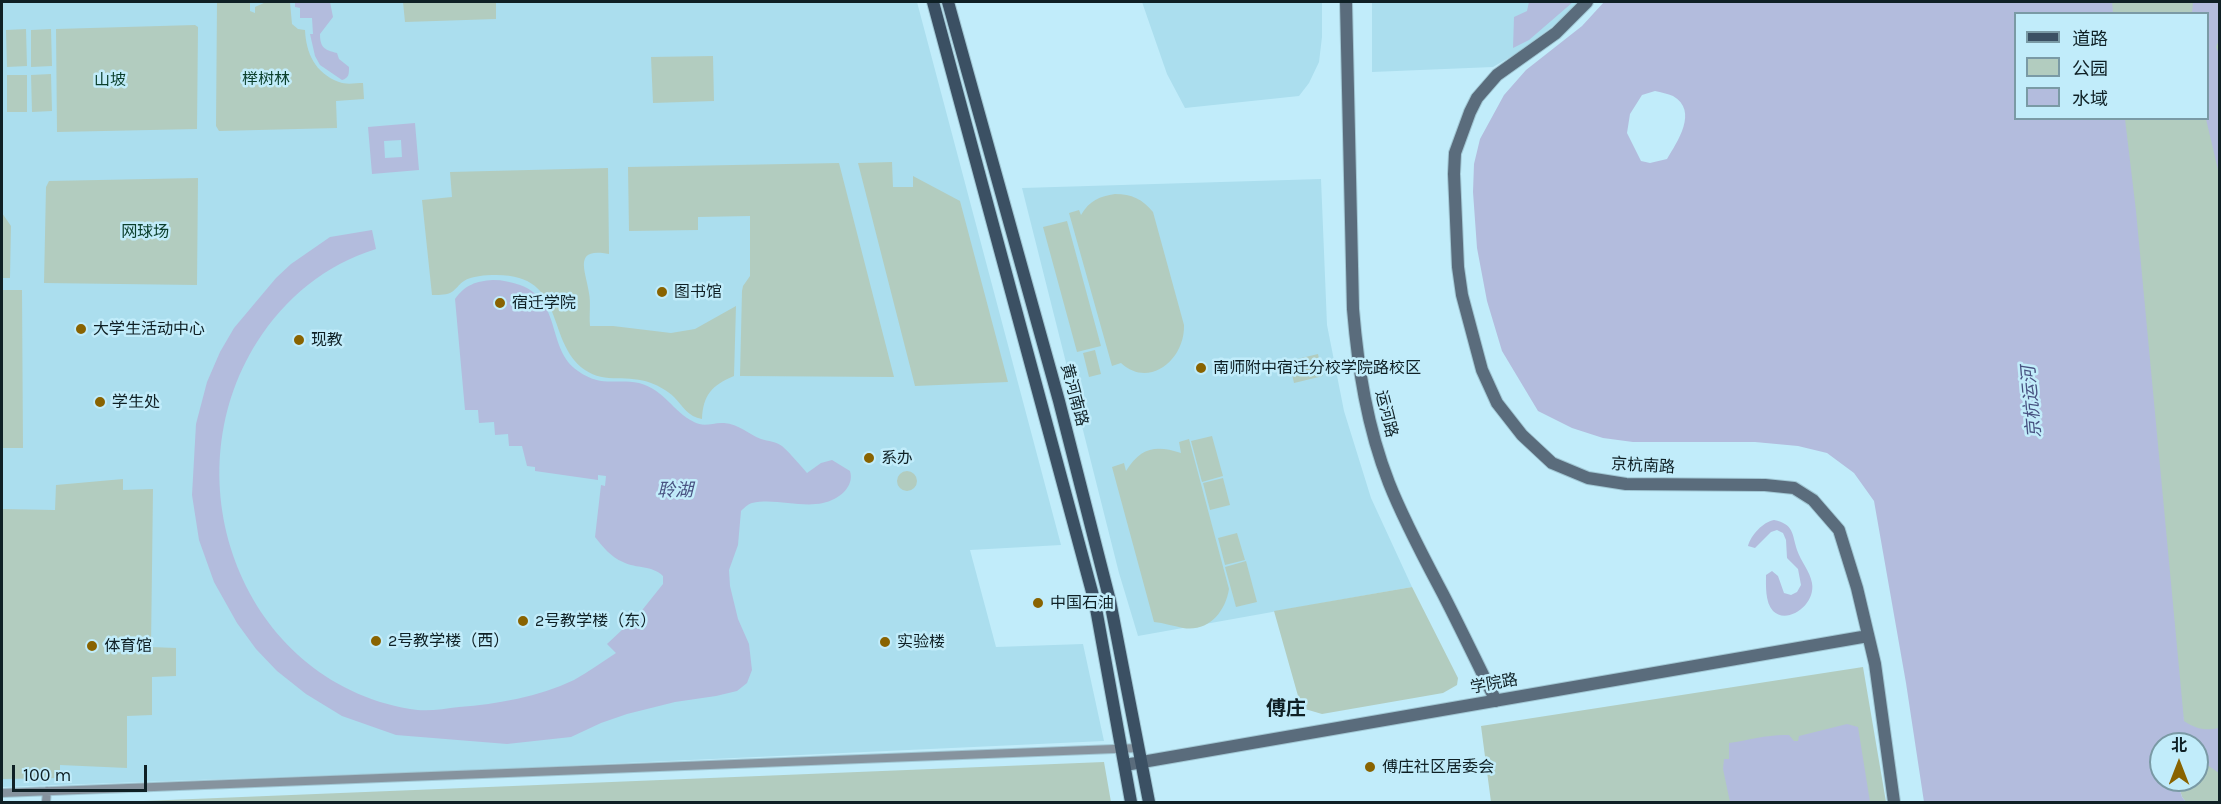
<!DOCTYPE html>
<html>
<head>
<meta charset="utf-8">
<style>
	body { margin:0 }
	#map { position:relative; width:2221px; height:804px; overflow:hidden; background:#c1ecfa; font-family:Karla,"Noto Sans SC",sans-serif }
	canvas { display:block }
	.frame { position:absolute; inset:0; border:3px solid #0f2025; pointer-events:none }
	.legend { position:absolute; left:2014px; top:12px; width:195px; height:108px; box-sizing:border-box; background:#c1ecfa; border:2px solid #7a9aa5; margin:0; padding:8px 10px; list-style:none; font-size:18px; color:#0f2025 }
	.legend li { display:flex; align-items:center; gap:12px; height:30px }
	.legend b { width:30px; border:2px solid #7a9aa5 }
	.north { position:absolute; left:2149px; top:732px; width:60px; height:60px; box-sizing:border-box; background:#c1ecfa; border:2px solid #7a9aa5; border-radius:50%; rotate:0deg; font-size:16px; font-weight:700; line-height:24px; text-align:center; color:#0f2025 }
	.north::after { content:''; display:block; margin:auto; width:21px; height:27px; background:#896300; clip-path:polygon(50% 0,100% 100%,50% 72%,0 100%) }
	.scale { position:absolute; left:12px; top:765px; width:135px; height:27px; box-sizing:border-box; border:3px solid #0f2025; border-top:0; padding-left:8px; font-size:18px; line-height:21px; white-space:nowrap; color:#0f2025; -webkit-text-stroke:4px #c1ecfa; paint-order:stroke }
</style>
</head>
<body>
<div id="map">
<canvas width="2221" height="804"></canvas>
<div class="frame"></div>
<ul class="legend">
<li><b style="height:8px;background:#3b5063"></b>道路</li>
<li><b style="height:16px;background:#b2ccbf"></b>公园</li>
<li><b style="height:16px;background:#b3bcdd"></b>水域</li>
</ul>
<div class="north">北</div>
<div class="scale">100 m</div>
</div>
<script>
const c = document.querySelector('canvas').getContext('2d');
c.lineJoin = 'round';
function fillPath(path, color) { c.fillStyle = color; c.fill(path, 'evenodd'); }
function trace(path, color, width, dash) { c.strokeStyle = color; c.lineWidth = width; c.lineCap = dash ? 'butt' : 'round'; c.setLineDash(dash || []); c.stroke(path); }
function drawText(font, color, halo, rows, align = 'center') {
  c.font = font + ' Karla,"Noto Sans SC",sans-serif'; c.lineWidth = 5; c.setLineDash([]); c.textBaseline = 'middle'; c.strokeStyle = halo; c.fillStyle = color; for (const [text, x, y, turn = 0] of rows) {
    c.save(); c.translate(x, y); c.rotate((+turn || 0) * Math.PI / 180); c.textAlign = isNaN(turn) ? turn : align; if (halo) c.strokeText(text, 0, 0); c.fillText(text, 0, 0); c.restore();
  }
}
fillPath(new Path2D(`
	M2,2H917L1061,545L970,550L996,647L1083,644L1104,741L473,770L2,787Z
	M1142,2H1322V37L1319,62L1309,83L1299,96L1185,108L1167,74Z
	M1372,2H1579L1553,26L1519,52L1493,67L1372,72Z
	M1321,179L1327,325L1344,411L1371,498L1412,587L1138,636L1119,573L1022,188Z`), '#abdeee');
fillPath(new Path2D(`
	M217,2L250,3V11L255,13V7L266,2H290L292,24L298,29L305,30C306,53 315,73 339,82C346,85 356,83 363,83L364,99L336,101L337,128L219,131L216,126Z
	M403,2H496V19L405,22Z
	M2107,2H2219V802H2186L2182,797L2177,780H2197V744H2186L2119,119L2208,118V14L2108,13Z
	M195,25L198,27L197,129L57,132L56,29Z
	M26,29L27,66L7,67L6,30Z
	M51,29L52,66L31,67V30Z
	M713,56L714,101L653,103L651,57Z
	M51,74L52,111L32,112L31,75Z
	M7,75H27V112H7Z
	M892,162L893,187H913V176L960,201L1008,382L915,386L858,163Z
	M839,163L894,377L740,376L742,291L743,286L750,276V216L698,217V230L629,231L628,167Z
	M608,168L609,254C572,247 586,271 589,293C591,303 589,315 590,326H613L671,333L695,329L736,306L734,376C712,385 703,395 702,419C688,417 683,406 674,397C668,391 659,386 651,383C629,374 605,384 585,370C544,341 568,274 495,275C486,275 471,276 464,281C459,284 455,291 450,293C445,295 437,295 432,295L422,200L452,197L450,172Z
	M198,178L197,285L44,283L46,187L49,181Z
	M1115,194C1132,194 1142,199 1153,212L1184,325C1185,360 1149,389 1121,363L1112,366L1069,213L1079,210L1081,215C1089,201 1100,196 1115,194Z
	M2,213L11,226L10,278H2Z
	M1067,221L1101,346L1077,352L1043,227Z
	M2,290H22L23,448H2Z
	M1095,350L1101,374L1089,377L1083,353Z
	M1318,354L1323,376L1294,383L1289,361Z
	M1212,436L1223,476L1202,482L1191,441Z
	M1189,439L1229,589C1225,613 1208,632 1183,628C1173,626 1164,623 1154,622L1112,467L1124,463L1126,471C1141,447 1156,445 1181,453L1179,442Z
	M897 481a10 10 0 1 1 20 0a10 10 0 1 1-20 0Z
	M1223,478L1230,505L1210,510L1203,483Z
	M123,479V490L153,489L151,647L176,648V676L152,677V715L127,716V768L60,765V778L2,779V509L55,510L56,485Z
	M1237,533L1245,560L1225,565L1218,538Z
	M1246,561L1257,602L1236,607L1225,567Z
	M1412,587L1458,678L1457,685L1443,693L1322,714L1305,709L1300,703L1274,611Z
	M1863,667L1886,802H1491L1481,726Z
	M1104,762L1111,802H119Z`), '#b2ccbf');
fillPath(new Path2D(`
	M295,2H330L333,17L320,34C320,47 324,50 337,53L339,59L349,67C349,74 349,78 342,80L320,65L315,56L310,34H313L312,18H300V8L295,7Z
	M1529,2H1573L1529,40L1513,48L1514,17L1527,11Z
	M1604,2H2112L2113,13L2016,14V118L2125,119L2136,211L2184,721C2196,729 2205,731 2219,728V773L2197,758V744H2161V780H2177L2182,797L2186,802H1924L1906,683L1874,501L1854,473L1827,453L1798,446L1755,442H1633L1603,438L1572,428L1538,411L1502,351L1487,301L1477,248L1473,192L1474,164L1480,139L1504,95L1526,70L1582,26ZM1655,91C1661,92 1668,94 1673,96C1699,111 1677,142 1667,159L1650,163L1641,161L1627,133L1630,114L1642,95Z
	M2193,2H2219V40L2216,47L2220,56L2219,174L2206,119L2208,118V14L2192,13Z
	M415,123L419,170L372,174L368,127ZM401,140L402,157L385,158L384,141Z
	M372,230L376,249C325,265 285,298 257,342C169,481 242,680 410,709C426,712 443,709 459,707C498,704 538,697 574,680C588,672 602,662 616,653L607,644L639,614L663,584V576C652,565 637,569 623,562C611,557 603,547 595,537L601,485L605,486L606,476L598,475V480L535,471V467L527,466L522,446H509L508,434L495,435L494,422L479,423L478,410H465L455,299C465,285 476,281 493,280C503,280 511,282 520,285C563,301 546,349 578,371C602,388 615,378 639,383C665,390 672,411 694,422C705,428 713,422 724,423C739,424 748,434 761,439C768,441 777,442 782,446C791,454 799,464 807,473L821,463L832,460L850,471C855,487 838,500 823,503C801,508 775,498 752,503C748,504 744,508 741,511L738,545L729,570L730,586L738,619L749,644L752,670L747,683L737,691L716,696L675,702L627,714L601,723L571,737L507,744L396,735L342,716L306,694L277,671L256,649L237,623L214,582L199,540L192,495L196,424L207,382L220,352L234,328L276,278L291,264L330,237Z
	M1774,520C1794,524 1792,534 1797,550C1801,562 1810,571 1812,583C1816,605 1787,625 1773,611C1765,602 1766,586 1766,575L1772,571L1778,576L1784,593L1791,595L1797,592L1801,585L1798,569L1787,558L1786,540L1783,533L1777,530L1771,532L1755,548L1748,546C1751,535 1763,522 1774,520Z
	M1847,724L1858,727L1870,802H1730L1723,769L1724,759H1729V743C1749,740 1769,734 1789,735L1794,741H1798L1799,736Z`), '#b3bcdd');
const street = new Path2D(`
	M2,793L1139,748
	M46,802L47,791`);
const secondary = new Path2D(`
	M1346,2L1353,309C1358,368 1367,427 1389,483C1404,521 1424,558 1443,594C1461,629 1478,665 1496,701
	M1587,2L1556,33L1497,75L1477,98L1470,112L1455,153L1454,174L1458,267L1462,295L1482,370L1497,403L1522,435L1552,463L1588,478L1626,484L1765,485L1794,488L1813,500L1839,530L1857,588L1875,664L1894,802
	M1125,765L1868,636`);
const primary = new Path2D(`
	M933,2L1095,603L1131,802
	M948,2L1059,401L1110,601L1149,802`);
trace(street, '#a1c7d4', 10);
trace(secondary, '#a1c7d4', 14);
trace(primary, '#a1c7d4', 14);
trace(street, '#86939e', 8);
trace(secondary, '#5a6c7c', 12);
trace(primary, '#3b5063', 12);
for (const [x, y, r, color] of [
	[662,292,6,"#896300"],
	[500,303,6,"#896300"],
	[81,329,6,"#896300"],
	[299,340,6,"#896300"],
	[1201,368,6,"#896300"],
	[100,402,6,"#896300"],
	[869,458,6,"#896300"],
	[1038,603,6,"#896300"],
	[523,621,6,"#896300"],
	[376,641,6,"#896300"],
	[885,642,6,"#896300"],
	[92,646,6,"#896300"],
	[1370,767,6,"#896300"]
]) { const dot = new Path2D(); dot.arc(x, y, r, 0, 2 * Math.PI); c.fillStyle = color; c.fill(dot); trace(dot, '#c1ecfa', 2); }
drawText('16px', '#0b3f2c', '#c1ecfa', [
	["榉树林",266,79],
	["山坡",110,80],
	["网球场",145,232]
]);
drawText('16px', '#0f2025', '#c1ecfa', [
	["图书馆",674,292],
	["宿迁学院",512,303],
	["大学生活动中心",93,329],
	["现教",311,340],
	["南师附中宿迁分校学院路校区",1213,368],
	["学生处",112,402],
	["系办",881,458],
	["中国石油",1050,603],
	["2号教学楼（东）",535,621],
	["2号教学楼（西）",388,641],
	["实验楼",897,642],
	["体育馆",104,646],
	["傅庄社区居委会",1382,767]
], 'left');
drawText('16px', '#0f2025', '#c1ecfa', [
	["黄河南路",1074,395,75],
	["运河路",1386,414,76],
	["京杭南路",1643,466,3],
	["学院路",1494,684,-10]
]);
drawText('italic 18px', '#485281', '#c1ecfa', [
	["京杭运河",2032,402,-95],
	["聆湖",675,491]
]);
drawText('bold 20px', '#0f2025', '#c1ecfa', [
	["傅庄",1286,709]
]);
</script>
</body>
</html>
